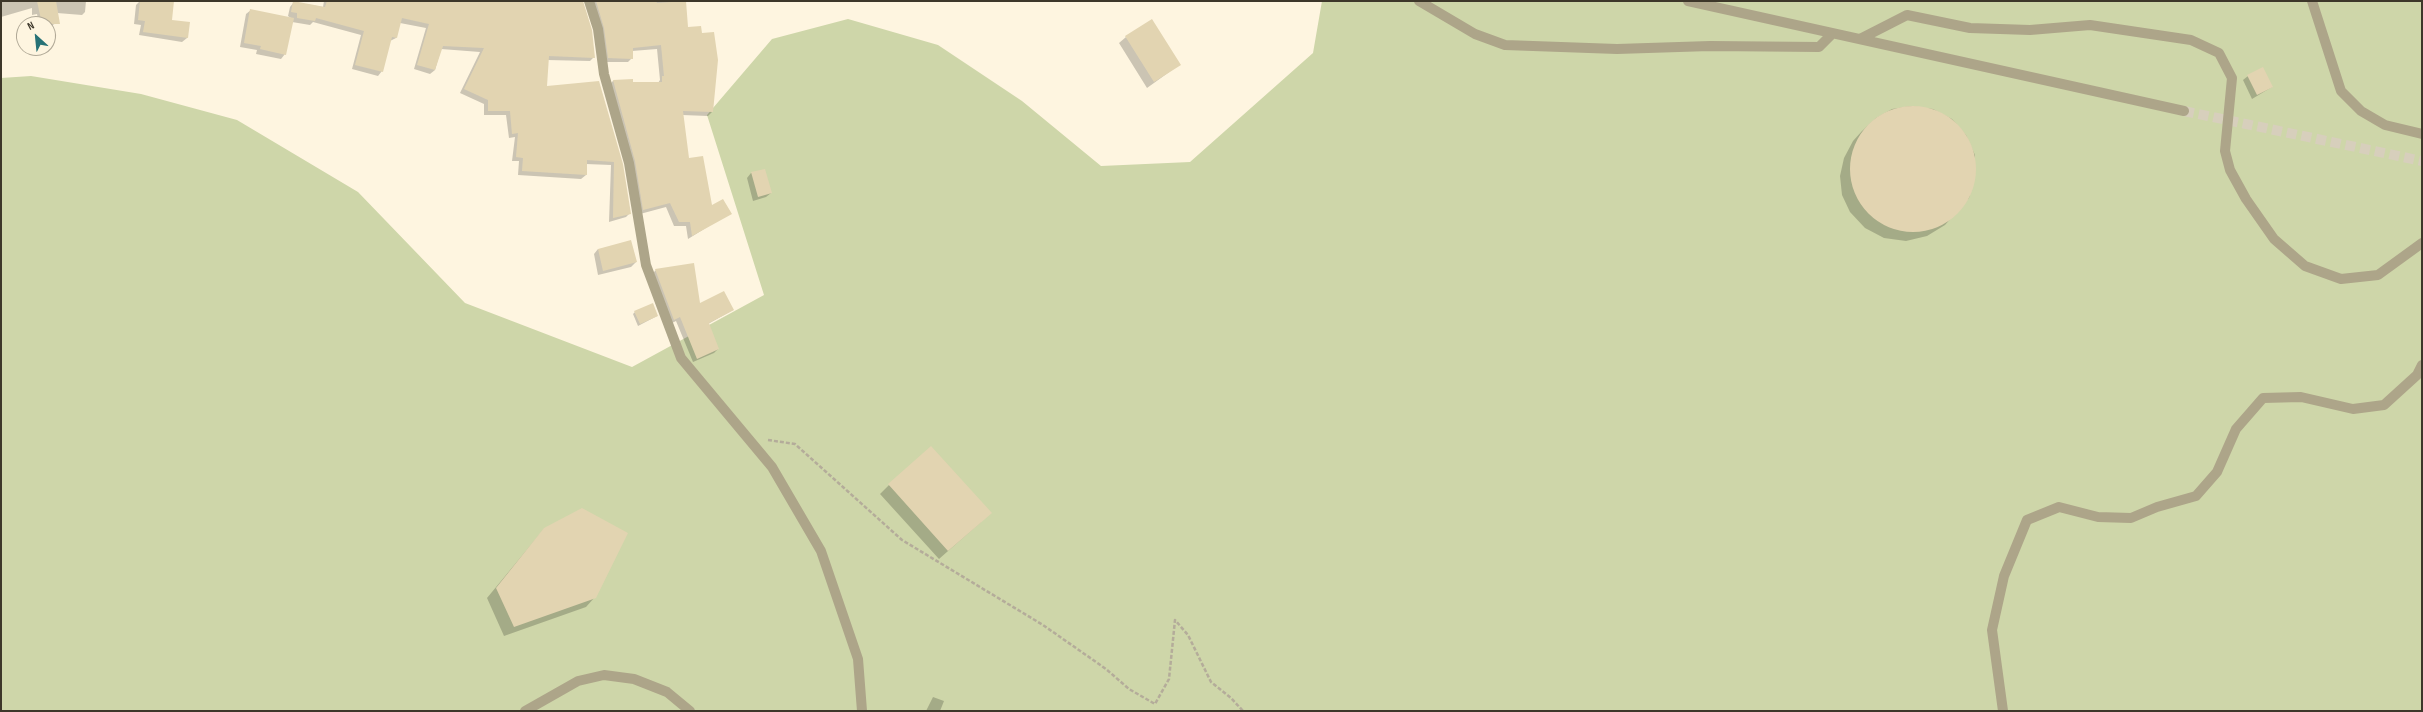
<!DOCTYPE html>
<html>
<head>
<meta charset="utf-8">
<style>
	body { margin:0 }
	#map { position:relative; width:2423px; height:712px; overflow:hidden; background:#fef5e0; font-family:"Sofia Sans Condensed",sans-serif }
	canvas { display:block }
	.frame { position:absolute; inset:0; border:2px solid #3d372a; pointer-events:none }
	.north { position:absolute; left:16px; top:16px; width:40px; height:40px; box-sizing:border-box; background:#fef5e0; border:1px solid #b1a997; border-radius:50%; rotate:333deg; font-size:11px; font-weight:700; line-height:16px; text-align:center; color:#3d372a }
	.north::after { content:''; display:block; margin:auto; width:14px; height:18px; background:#277276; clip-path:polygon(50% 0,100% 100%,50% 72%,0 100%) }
</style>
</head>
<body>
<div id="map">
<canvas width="2423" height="712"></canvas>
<div class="frame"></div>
<div class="north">N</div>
</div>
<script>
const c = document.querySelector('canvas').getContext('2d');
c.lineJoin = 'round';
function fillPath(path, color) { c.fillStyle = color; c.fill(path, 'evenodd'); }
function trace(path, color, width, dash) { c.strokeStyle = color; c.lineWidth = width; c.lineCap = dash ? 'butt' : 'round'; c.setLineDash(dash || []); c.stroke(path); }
fillPath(new Path2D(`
	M1322,1H2422V711H1V78L31,76L141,94L237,120L358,192L465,303L632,367L764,295L707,115L772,39L848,19L938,45L1022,101L1101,166L1190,162L1313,53Z`), '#ced6a9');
fillPath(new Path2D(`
	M1,1H86L85,12L82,15L57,13L59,22L48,27V24H39L37,14L32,15V8L1,17Z
	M140,1H173L171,21L189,23L187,38L182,42L139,35L141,25L134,24L136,5Z
	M324,1H582L594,57L590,61L547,60L546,87L599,83L630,213L626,217L609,222L611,165L586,164V175L581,179L518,175L519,161H512L515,137L509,138L506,115H484V104L460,93L480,52L441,49L435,70L430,74L414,69L426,28L400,23L396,38L390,41L382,71L378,76L352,69L361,35L313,22L310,25L292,22L285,54L281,59L256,54L257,50L240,47L246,14L251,10L292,19L288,16L290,7L294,2L323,7Z
	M589,1H685L687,29L712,112L708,116L682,115L688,159L711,207L730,213L688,239L686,226H674L666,207L640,214L609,85L613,81L632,80V83H658L660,80L657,49L632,51V58L628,62H605Z
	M1126,37L1179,65L1147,88L1119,43Z
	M2248,76L2272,87L2252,99L2243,80Z
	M1911,106L1933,109L1952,119L1966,135L1975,155V177L1969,198L1945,225L1927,236L1906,241L1884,238L1865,228L1850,212L1842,195L1840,176L1844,158L1853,141L1862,131L1876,118L1892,109Z
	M764,170L771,193L766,197L753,201L747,178L751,173Z
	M598,249L636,262L631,267L598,275L594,254Z
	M656,270L700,305L733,310L708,324L718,349L714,353L693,362L676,321L670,324L652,274Z
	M635,312L657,316L638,326L633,314Z
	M889,485L981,522L939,559L880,494Z
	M544,529L595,597L586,607L504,636L487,598Z
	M933,697L944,701L940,711H926Z`), '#0003');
fillPath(new Path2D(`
	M37,1H56L60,24H42Z
	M140,1H174L172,20L190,22L188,38L143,32L145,21L138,20Z
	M293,1L325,7L327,1H583L592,30L595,58L549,56L547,86L599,81L623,164L631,214L613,218L614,162L587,160V175L522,171L523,158L516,157L518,133L512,134L510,111H488V100L464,89L484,48L443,46L435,70L417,65L429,24L402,18L397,38L392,37L383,72L355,65L364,31L316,18L315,21L297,18V13L291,12Z
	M596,1H656L657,3L686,1L688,27L701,26L702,33L714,32L718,60L713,112L683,111L689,158L703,156L712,205L723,199L732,214L692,236L690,222H679L670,203L643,210L635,161L613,80L633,79V82H662V76H664L661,45L633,48V59L608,58L604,28Z
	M250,9L294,18L286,55L260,49L261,46L244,43Z
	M1152,19L1181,65L1154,82L1125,36Z
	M2263,67L2273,87L2257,95L2247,75Z
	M1850 169a63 63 0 1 1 126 0a63 63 0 1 1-126 0Z
	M765,169L772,193L758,197L751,172Z
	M631,240L637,262L603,271L598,249Z
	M694,263L700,303L724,291L734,310L709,323L719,349L697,359L680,317L674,320L655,269Z
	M653,303L658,316L640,324L634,311Z
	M931,446L992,513L948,551L888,484Z
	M582,508L628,533L596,598L514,627L496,588L544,528Z`), '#e2d4b1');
trace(new Path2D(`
	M2184,111L2422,161`), '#d7cfbc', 10, [10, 5]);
trace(new Path2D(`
	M768,440L795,444L902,540L1043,625L1106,669L1129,689L1155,704L1169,679L1175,620L1188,635L1211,682L1231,698L1243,711`), '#b4ac9a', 2.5, [4, 2]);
trace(new Path2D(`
	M589,1L598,29L604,74L629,163L646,265L681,358L772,467L821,551L858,659L862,711
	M1419,1L1475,34L1505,45L1617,49L1710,46L1819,47L1832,34
	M1688,1L2184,111
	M2312,1L2341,91L2361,111L2385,125L2422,134
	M1860,39L1907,15L1970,28L2030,30L2090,25L2191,40L2219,53L2232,78L2225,151L2230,170L2246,199L2274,239L2305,266L2341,279L2378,275L2422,243
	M525,711L578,681L604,675L634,679L667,692L690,711
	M2003,711L1992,630L2004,576L2027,520L2059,507L2098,517L2131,518L2157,507L2196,496L2217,472L2236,429L2263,398L2301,397L2353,409L2384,405L2417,375L2422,365`), '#ada589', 10);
</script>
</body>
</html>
